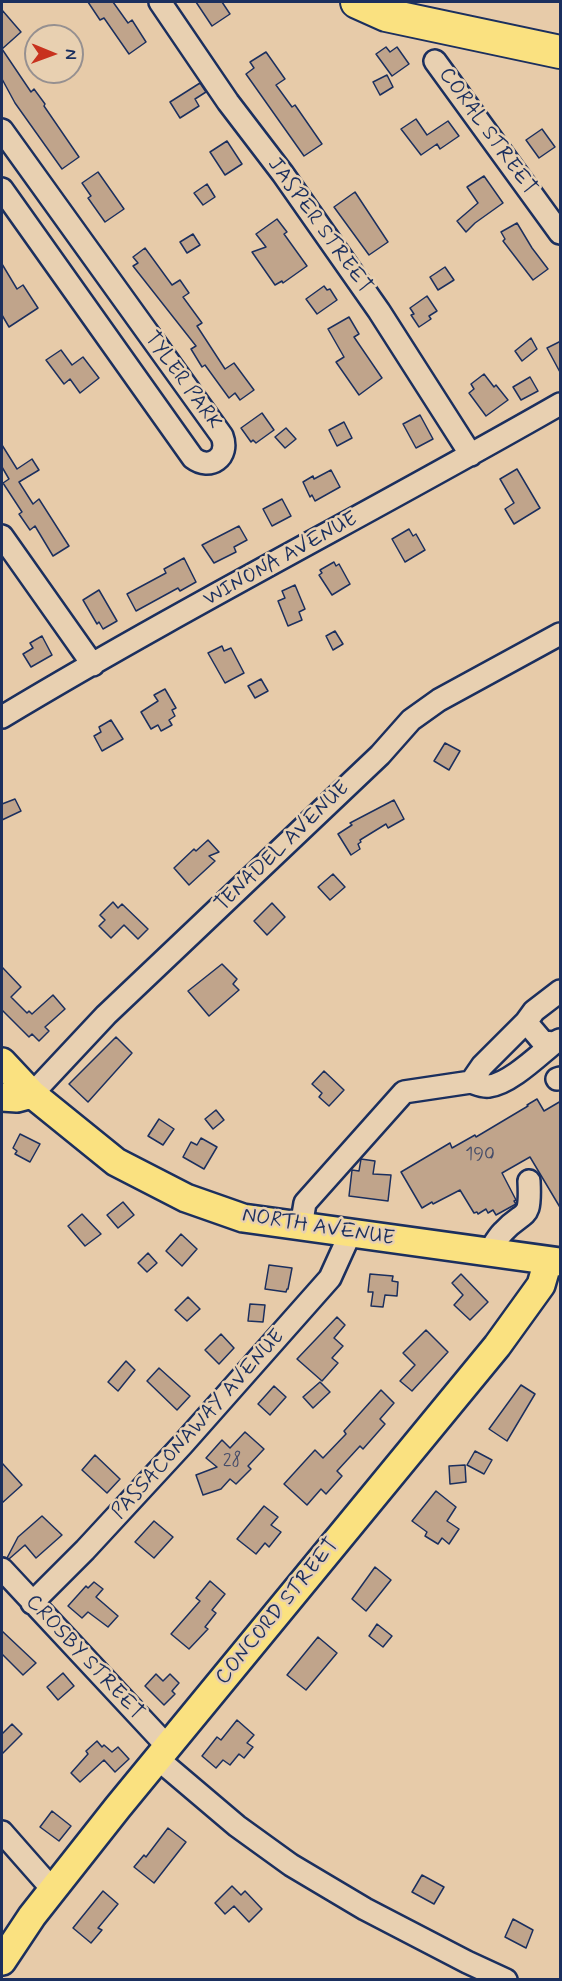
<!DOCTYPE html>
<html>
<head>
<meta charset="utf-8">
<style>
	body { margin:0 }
	#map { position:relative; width:562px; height:1981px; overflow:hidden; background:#e7cba9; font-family:Mynerve,sans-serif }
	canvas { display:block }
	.frame { position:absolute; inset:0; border:3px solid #1b2f5e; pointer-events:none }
	.north { position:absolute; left:24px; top:24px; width:60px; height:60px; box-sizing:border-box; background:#e8d0b1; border:2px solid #969090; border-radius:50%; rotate:91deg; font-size:16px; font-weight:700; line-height:24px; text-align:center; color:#1b2f5e }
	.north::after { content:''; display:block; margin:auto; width:21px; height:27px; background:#c8321e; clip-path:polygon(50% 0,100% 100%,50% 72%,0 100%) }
</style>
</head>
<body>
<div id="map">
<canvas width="562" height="1981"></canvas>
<div class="frame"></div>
<div class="north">N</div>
</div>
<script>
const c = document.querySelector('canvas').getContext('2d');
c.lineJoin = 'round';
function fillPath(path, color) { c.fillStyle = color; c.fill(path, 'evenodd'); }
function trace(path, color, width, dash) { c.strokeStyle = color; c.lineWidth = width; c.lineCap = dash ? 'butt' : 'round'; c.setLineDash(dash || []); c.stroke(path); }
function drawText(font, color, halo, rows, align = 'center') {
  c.font = font + ' Mynerve,sans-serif'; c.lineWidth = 5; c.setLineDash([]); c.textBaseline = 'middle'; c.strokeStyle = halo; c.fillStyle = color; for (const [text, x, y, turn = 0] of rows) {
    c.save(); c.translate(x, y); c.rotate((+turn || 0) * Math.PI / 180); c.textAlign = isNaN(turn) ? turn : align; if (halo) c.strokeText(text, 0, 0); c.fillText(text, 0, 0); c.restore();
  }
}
const building = new Path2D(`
	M88,2H113L128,23L132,20L146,42L129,54L104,18L100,20Z
	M196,2H222L230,14L212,26Z
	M2,10L21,32L2,49L31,92L34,89L45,104L44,106L79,157L62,169L15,103L2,79Z
	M386,47L390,52L397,47L409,64L392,76L376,54Z
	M266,52L285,79L276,85L292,107L295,105L322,144L304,156L246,74L254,68L250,62Z
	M387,75L393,87L380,95L373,82Z
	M200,83L206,92L195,99L199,106L180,118L170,102Z
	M416,119L427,135L448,121L459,136L440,149L437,144L421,155L401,129Z
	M542,129L555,147L539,158L526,140Z
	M227,141L242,164L225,175L210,152Z
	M98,172L124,209L105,222L88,198L91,196L82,183Z
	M484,176L503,203L475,223L466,232L457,221L478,203L467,187Z
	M207,184L215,197L203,205L194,193Z
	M355,192L388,242L369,255L334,207Z
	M277,219L287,232L284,234L307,266L283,283L282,281L275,285L252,252L266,247L256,234Z
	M517,223L532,248L548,269L533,280L503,241L505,239L501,232Z
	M193,234L200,245L187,253L180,242Z
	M145,248L172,285L180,280L189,293L183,297L202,323L197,326L225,369L234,363L254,390L240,400L235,393L229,398L205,365L202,367L191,349L196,346L133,266L138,263L133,257Z
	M2,264L17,289L23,285L38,308L9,327L2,315Z
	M445,267L454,280L438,290L430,277Z
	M324,286L327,290L330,289L337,300L317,314L306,299Z
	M427,296L437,311L429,316L431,319L419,327L411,315L414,314L410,308Z
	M349,317L359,334L354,337L382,378L359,395L336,362L344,357L328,329Z
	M531,338L537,349L522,361L515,351Z
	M561,341V374L547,348Z
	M61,350L72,365L83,357L99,378L80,393L70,379L64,384L46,360Z
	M484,374L494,387L496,385L508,400L486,416L469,393L474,389L471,384Z
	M530,377L538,391L521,400L513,387Z
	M262,413L274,430L256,443L253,440L251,442L241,428Z
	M420,415L433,439L416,448L403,424Z
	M344,422L352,438L337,446L329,430Z
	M286,428L296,439L285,448L275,437Z
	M2,445L17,469L32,459L39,470L19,482L33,504L39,499L69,546L53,556L35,526L30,530L19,514L22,512L3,483L9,479L2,467Z
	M517,469L540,508L514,524L505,509L514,503L500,479Z
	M331,470L340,487L315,501L312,495L310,497L303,482L313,476L314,479Z
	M282,499L291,516L272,526L263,509Z
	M239,526L247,540L234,547L236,552L214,563L202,545Z
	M409,529L413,536L416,534L425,550L405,562L392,539Z
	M184,558L196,582L180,591L178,588L136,611L127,594L166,573L164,569Z
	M334,562L336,566L339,564L350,584L332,595L319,575L322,573L320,570Z
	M295,585L305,609L299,612L302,620L288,626L278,601L285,598L282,591Z
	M99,590L117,621L103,629L99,622L97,624L83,600Z
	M335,631L343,644L333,650L326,636Z
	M42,636L52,655L31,667L23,654L33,648L30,643Z
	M222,646L224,651L231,648L244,673L225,683L208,653Z
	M261,679L268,691L255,698L248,686Z
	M165,689L176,708L172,710L175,716L169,720L172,725L161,731L158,725L151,729L141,712L158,701L154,695Z
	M111,720L123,739L102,751L94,736L101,732L99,727Z
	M445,743L460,751L449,770L434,761Z
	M15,799L21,811L2,820V804Z
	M394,800L404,819L388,828L386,824L360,840L361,842L358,844L360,849L351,855L338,834L352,825L350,823Z
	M208,840L219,852L209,856L215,861L189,885L174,868L194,849L196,851Z
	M333,874L345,887L330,900L318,887Z
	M113,902L118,908L122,904L148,929L138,939L124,925L111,938L99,926L105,920L100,915Z
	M272,903L285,917L267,935L254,921Z
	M222,964L237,979L233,984L239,990L209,1016L188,991Z
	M2,967L21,987L11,997L27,1013L29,1011L32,1014L53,995L65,1009L45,1027L49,1031L39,1041L32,1034L29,1037L2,1010Z
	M116,1037L132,1053L88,1102L69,1084Z
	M324,1071L344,1090L329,1106L319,1097L322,1093L312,1084Z
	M537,1099L544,1111L561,1101V1209L530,1157L502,1173L516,1200L514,1201L516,1204L496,1215L493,1210L488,1213L486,1209L478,1214L477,1212L474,1213L460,1190L433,1204L432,1202L422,1208L401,1172L450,1143L452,1148L475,1135L476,1137L528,1106L527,1105Z
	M216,1110L224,1120L213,1129L205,1119Z
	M159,1119L174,1129L163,1145L148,1136Z
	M20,1134L40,1144L30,1162L15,1154L17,1151L13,1148Z
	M201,1138L217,1147L204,1169L183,1157L191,1142L197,1145Z
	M361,1159L375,1161L373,1174L391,1175L388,1201L349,1196L352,1170L359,1171Z
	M123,1202L134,1215L118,1228L107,1215Z
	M82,1214L101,1234L85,1246L68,1226Z
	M181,1234L197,1249L182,1266L166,1251Z
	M148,1253L157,1263L147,1272L138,1263Z
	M269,1265L292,1268L288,1289H287L286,1292L265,1289Z
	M370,1274L393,1276L392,1281L398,1282L397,1296L385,1295L383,1307L371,1306L373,1292H368Z
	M461,1274L488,1302L470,1320L454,1305L463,1295L452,1283Z
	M188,1297L200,1309L187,1321L175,1310Z
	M250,1304L265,1305L263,1322L248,1321Z
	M337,1317L345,1325L334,1338L343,1346L332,1358L338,1363L322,1381L297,1359Z
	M426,1330L448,1352L412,1391L400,1381L415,1365L403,1353Z
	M221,1334L234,1348L219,1364L205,1350Z
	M126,1361L135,1370L118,1391L108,1382Z
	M159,1368L190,1396L177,1410L147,1381Z
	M320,1382L330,1392L313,1408L303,1397Z
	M521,1385L535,1394L507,1441L489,1429Z
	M274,1386L286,1397L270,1415L258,1404Z
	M381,1390L394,1403L380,1419L385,1424L363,1449L360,1446L337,1471L342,1476L326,1494L321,1489L307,1505L284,1484L315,1450L323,1458L346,1434L344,1431Z
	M245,1432L264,1449L248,1466L251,1469L236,1484L230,1479L221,1489L203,1495L196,1475L217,1467L206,1458L222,1440L230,1448Z
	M475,1451L492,1460L484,1474L467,1465Z
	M95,1455L120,1479L107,1493L82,1470Z
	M2,1463L22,1485L2,1503Z
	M465,1465L466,1482L450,1484L449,1466Z
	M436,1491L456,1507L447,1521L459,1529L449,1544L442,1538L438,1544L425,1536L427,1532L412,1521Z
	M264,1506L278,1517L271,1525L281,1532L269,1547L265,1543L256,1554L237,1539Z
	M42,1516L62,1535L36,1558L25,1545L9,1559L7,1558L18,1537Z
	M154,1521L173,1537L154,1558L135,1542Z
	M375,1567L391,1580L366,1611L352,1599Z
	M210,1581L225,1594L212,1610L216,1613L205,1627L208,1629L189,1649L171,1634L200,1601L196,1598Z
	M94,1582L103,1589L96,1597L118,1616L108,1627L88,1612L82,1618L68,1606L86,1586L88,1588Z
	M377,1624L392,1636L383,1647L369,1636Z
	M2,1631L36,1663L23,1675L2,1654Z
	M318,1637L337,1653L306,1690L287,1675Z
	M63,1673L74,1686L58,1700L47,1687Z
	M156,1674L163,1681L170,1674L179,1683L172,1691L175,1694L164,1705L145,1686Z
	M237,1720L254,1735L247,1743L253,1747L244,1758L239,1754L230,1765L223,1760L216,1768L202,1756L217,1737L221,1740Z
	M12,1724L22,1734L2,1754V1734Z
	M97,1741L102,1747L104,1745L112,1752L118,1747L129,1759L115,1772L104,1760L80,1782L71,1773L88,1754L86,1751Z
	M52,1811L71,1826L59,1841L40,1827Z
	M168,1828L186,1842L154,1883L134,1867L144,1855L146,1857Z
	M422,1875L444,1887L434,1904L412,1892Z
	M232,1886L241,1895L245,1891L262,1909L249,1922L234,1906L225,1914L215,1903Z
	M103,1891L118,1904L98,1928L102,1930L91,1943L73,1928Z
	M513,1919L533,1930L526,1948L505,1937Z`);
fillPath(building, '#c0a48b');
trace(building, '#1b2f5e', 1.5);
const minor = new Path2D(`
	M160,2L228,102L283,174L379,311L471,455
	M435,61L560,233
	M2,130L222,436C230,457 210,471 193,458L2,189
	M2,536L93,665
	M2,717C185,607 375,510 560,404
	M560,991L534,1011L526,1022L543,1042L554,1043L560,1040
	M526,1022L482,1066L471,1082C477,1084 482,1087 489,1086C509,1084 538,1056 554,1043
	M557,1079L560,1078
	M32,1094L106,1015L380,755L411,720L439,700L560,634
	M301,1227L305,1203L404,1092L471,1082
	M489,1252C493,1246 497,1238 503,1232C525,1208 531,1223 529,1181
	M2,1569L167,1746
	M32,1603L85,1550L183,1444L330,1278L350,1234
	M158,1759L237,1826L291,1865L365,1909L467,1962L506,1980
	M2,1832L53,1890`);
const major = new Path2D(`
	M2,1062L32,1094
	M2,1097L17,1098L32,1094L116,1162L186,1198L243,1218L560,1262
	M2,1961L32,1916L118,1807L497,1346L541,1285L548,1261`);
const highway = new Path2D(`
	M357,2L386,15L560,52`);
trace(minor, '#1b2f5e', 26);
trace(major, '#1b2f5e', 32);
trace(highway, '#1b2f5e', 36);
trace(minor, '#e8d0b1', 21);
trace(major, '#fae180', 27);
trace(highway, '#fae180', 32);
drawText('18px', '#444c69', null, [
	["190",480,1155],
	["28",232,1461]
]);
drawText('21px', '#1b2f5e', '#e8d0b1', [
	["CORAL STREET",487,132,54],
	["JASPER STREET",319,226,54],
	["TYLER PARK",182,381,54],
	["WINONA AVENUE",281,560,-29],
	["TENADEL AVENUE",283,847,-44],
	["NORTH AVENUE",318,1228,9],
	["PASSACONAWAY AVENUE",199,1425,-48],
	["CONCORD STREET",278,1612,-51],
	["CROSBY STREET",84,1658,47]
]);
</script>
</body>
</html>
